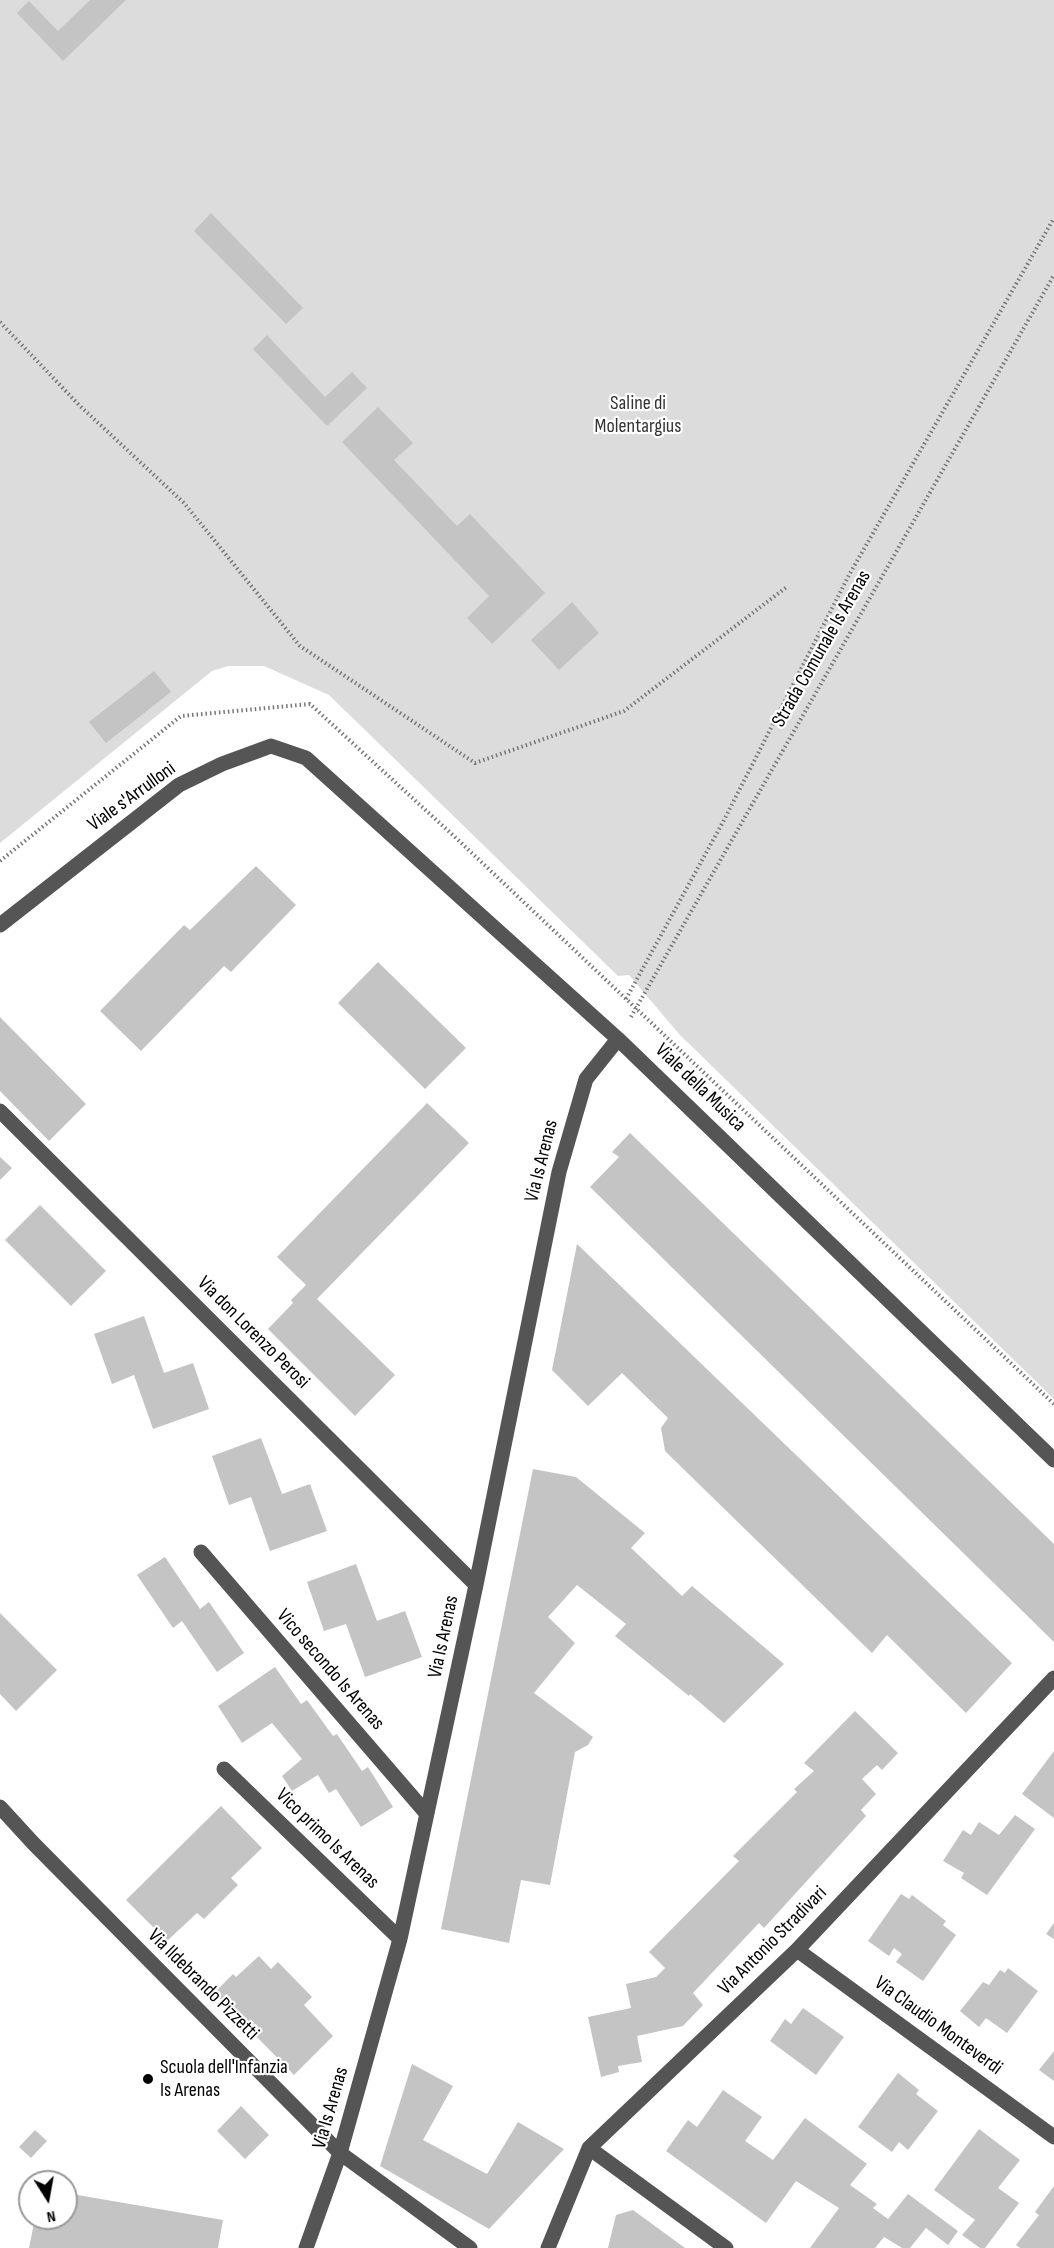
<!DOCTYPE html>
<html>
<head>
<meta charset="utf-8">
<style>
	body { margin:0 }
	#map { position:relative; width:1054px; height:2248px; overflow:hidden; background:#fff; font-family:"Sofia Sans Condensed",sans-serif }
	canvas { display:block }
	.north { position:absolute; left:18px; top:2170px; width:60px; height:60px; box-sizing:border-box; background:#fff; border:2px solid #999; border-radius:50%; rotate:169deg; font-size:16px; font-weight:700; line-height:24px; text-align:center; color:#000 }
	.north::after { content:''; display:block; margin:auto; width:21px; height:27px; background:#000; clip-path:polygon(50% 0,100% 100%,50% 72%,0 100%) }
</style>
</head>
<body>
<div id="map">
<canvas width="1054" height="2248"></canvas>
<div class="north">N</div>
</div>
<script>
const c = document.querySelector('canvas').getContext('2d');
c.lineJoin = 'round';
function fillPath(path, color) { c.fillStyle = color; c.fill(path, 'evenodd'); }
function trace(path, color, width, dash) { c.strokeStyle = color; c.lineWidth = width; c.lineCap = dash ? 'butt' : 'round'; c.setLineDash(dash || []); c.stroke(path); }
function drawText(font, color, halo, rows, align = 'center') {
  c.font = font + ' "Sofia Sans Condensed",sans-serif'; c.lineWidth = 4.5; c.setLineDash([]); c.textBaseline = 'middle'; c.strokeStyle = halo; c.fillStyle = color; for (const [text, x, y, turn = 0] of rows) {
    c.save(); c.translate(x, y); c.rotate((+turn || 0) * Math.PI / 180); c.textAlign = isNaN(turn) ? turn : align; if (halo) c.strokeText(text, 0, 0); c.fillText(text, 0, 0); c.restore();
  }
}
fillPath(new Path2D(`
	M0,0H1054V1399L680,1035L629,975L618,976L329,695L264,666H228L212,671L0,843Z`), '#dcdcdc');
fillPath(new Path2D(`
	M90,0H126L63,61L17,13L29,1L58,31Z
	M211,213L303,308L286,324L194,231Z
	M267,335L325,397L352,372L367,388L327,426L253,349Z
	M378,407L413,443L394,460L457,526L470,514L545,593L492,644L467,618L489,596L342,442Z
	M572,602L599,633L559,670L531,640Z
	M154,671L171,692L106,743L89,722Z
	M256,866L296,905L231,972L224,966L141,1051L100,1011L184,925L190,930Z
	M378,962L466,1048L425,1089L338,1003Z
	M0,1017L86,1104L49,1141L0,1091Z
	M427,1103L469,1143L317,1299L395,1375L355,1416L268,1329L293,1303L291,1300L306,1285L277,1257Z
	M630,1133L1054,1544V1642L590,1187L619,1157L612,1152Z
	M0,1157L12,1168L0,1180Z
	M40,1205L106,1271L71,1306L5,1240Z
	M577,1244L1012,1663L966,1713L887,1635L872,1653L665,1451L661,1428L668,1418L622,1373L588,1406L552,1370Z
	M144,1316L164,1373L193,1363L209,1409L153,1429L134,1375L112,1384L94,1334Z
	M261,1438L282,1494L310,1484L327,1531L270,1551L251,1497L229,1505L212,1456Z
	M533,1469L576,1477L645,1533L631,1548L682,1596L692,1586L784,1664L724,1723L690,1694L689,1696L615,1636L626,1624L577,1585L548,1617L575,1643L534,1693L593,1737L588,1745L575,1752L550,1885L521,1880L509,1943L441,1929Z
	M165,1557L200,1609L209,1602L244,1653L217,1672L182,1621L173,1628L137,1575Z
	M356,1564L377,1621L405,1611L422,1657L365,1677L346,1624L324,1631L307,1582Z
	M0,1613L57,1670L16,1711L0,1694Z
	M275,1667L301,1704L307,1700L333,1736L337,1734L362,1771L368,1767L393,1807L361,1827L336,1789L329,1793L318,1775L292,1791L282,1776L302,1759L272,1723L242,1743L218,1706Z
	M855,1711L898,1753L882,1770L877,1765L862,1779L876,1794L861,1810L866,1816L764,1928L759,1923L693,1993L703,2005L683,2026L637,2036L642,2062L618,2066L619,2072L601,2077L588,2017L631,2008L626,1984L656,1977L665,1968L649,1952L739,1861L733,1856L797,1792L794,1789L814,1771L804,1763Z
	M1054,1751V1818L1022,1794Z
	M221,1806L262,1848L231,1878L238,1885L204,1919L197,1913L167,1941L126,1900Z
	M1015,1815L1035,1829L987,1895L961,1878L964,1873L943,1861L963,1830L971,1835L979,1822L999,1835Z
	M901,1894L909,1899L912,1895L946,1921L943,1925L956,1935L923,1981L896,1962L902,1954L894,1948L889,1956L868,1941Z
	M1054,1923V1939L1046,1934Z
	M259,1956L271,1969L278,1962L312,1997L304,2005L333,2036L294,2075L214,1993L233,1974L236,1977Z
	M1008,1968L1038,1991L1007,2033L986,2018L979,2027L960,2011L983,1982L989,1985L1000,1970L1005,1973Z
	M803,2008L844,2037L816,2075L770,2041L785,2019L791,2024Z
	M1054,2051V2081L1039,2070Z
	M412,2064L453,2086L423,2140L487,2174L518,2122L564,2149L489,2229L380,2166Z
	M898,2073L919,2090L916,2094L938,2111L908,2150L899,2142L892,2152L858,2127Z
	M723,2090L762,2117L745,2141L773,2160L805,2118L867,2164L850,2185L877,2204L873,2208L888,2219L908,2194L958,2231L948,2245L926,2228L910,2248H902L884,2237L875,2248H810L839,2208L796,2181L766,2223L666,2151L688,2120L697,2127Z
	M241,2106L269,2135L245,2159L217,2131Z
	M979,2129L1020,2160L998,2188L1019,2203L985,2248H980L962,2235L975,2220L934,2190Z
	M35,2130L47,2141L31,2158L19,2147Z
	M1054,2186V2248H1020L1016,2245L1039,2215L1035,2212Z
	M66,2193L223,2220L218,2248H29L35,2218H66Z
	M633,2210L685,2248H608L616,2215Z`), '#c4c4c4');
trace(new Path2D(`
	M0,322L79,405L184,503L300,646L475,763L624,711L788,586
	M0,861L181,716L310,704L456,838L1054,1404
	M626,999L723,822L849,575L1054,218
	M631,1017L1054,275`), '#777', 4, [1.5, 3]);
trace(new Path2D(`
	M0,925L179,785L222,764L271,746L306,758L618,1039L1054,1460
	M0,1111L476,1585
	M201,1552L427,1814
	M224,1769L400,1939
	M0,1807L33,1843L340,2153L470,2248
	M797,1950L1054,2137
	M589,2148L726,2248
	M306,2248L340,2153L400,1939L476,1585L559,1172L586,1079L618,1039
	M548,2248L589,2148L797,1950L1054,1678`), '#555', 15);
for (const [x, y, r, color] of [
	[148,2079,6,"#000"]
]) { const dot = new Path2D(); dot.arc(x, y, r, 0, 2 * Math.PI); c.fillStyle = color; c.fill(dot); trace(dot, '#fff', 2); }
drawText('20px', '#333', '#fff', [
	["Saline di",638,404],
	["Molentargius",638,427]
]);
drawText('20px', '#000', '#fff', [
	["Strada Comunale Is Arenas",822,649,-60],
	["Viale s'Arrulloni",132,797,-36],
	["Viale della Musica",700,1088,44],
	["Via Is Arenas",542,1161,-76],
	["Via don Lorenzo Perosi",253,1333,45],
	["Via Is Arenas",444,1637,-78],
	["Vico secondo Is Arenas",330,1670,49],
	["Vico primo Is Arenas",327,1839,44],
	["Via Antonio Stradivari",773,1941,-45],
	["Via Ildebrando Pizzetti",203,1985,45],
	["Via Claudio Monteverdi",938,2026,36],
	["Via Is Arenas",331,2108,-74]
]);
drawText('20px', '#000', '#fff', [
	["Scuola dell'Infanzia",160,2068],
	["Is Arenas",160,2091]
], 'left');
</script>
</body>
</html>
